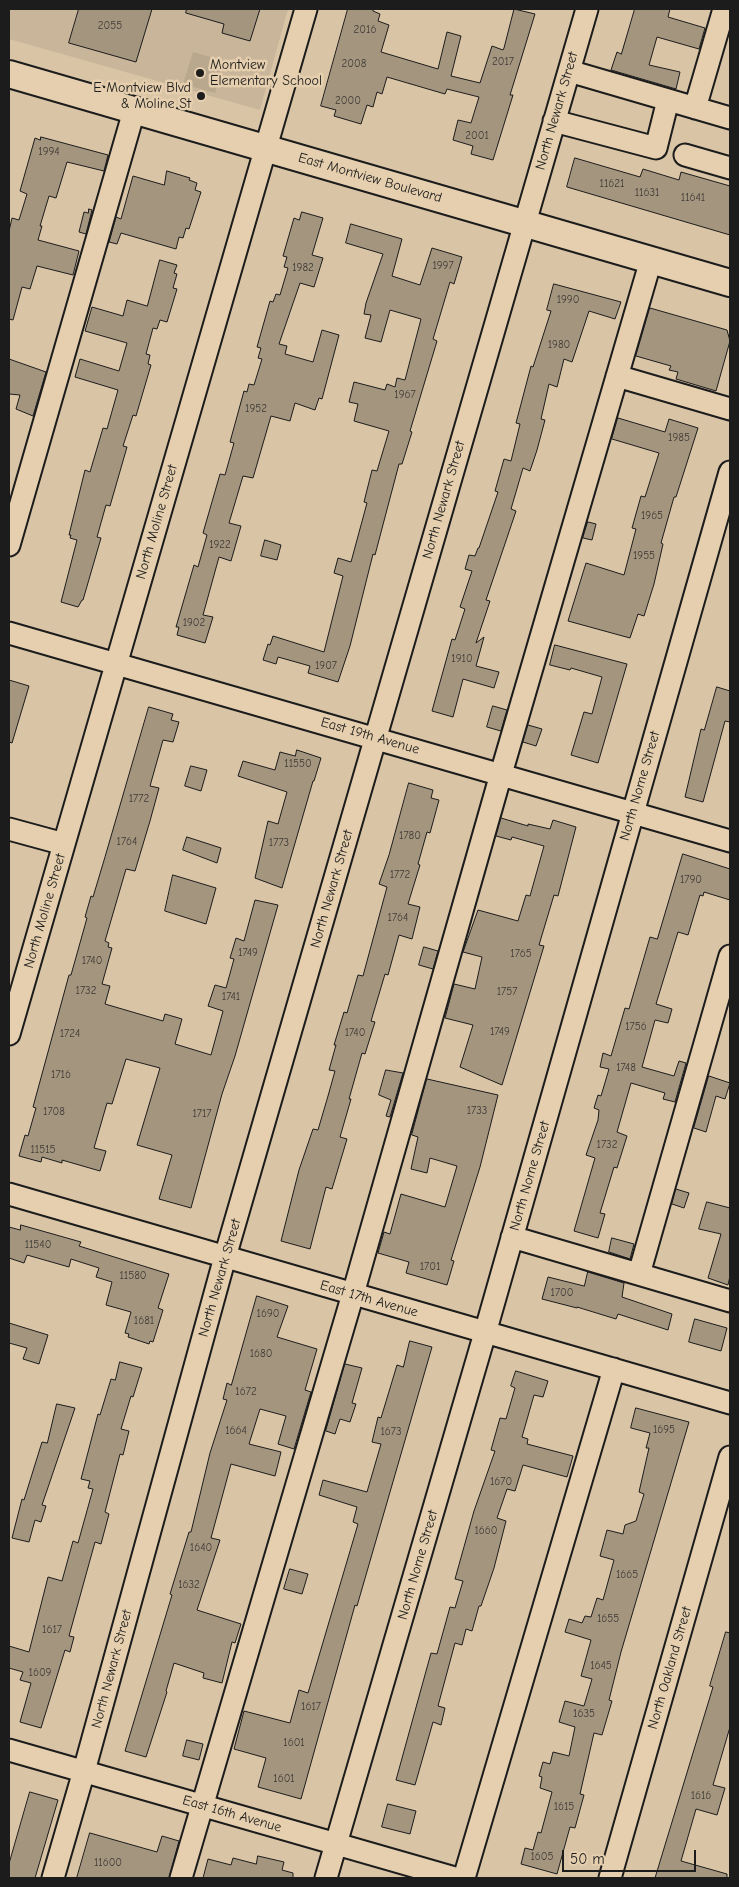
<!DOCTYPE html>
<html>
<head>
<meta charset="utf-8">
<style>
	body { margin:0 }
	#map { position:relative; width:739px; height:1887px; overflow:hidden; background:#d9c4a5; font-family:"Comic Neue",sans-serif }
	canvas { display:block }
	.frame { position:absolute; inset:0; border:10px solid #1c1c1c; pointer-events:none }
	.scale { position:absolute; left:562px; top:1850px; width:134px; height:22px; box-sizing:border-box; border:2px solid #1c1c1c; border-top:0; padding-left:6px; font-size:15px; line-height:18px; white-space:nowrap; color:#1c1c1c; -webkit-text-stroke:4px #e5cfae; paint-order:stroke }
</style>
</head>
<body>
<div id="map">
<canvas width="739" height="1887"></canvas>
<div class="frame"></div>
<div class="scale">50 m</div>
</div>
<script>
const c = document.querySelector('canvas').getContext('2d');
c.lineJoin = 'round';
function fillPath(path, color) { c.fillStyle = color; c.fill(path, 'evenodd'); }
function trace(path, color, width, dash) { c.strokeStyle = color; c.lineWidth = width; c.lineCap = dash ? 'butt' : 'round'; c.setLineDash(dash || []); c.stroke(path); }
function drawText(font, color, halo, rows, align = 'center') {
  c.font = font + ' "Comic Neue",sans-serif'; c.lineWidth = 5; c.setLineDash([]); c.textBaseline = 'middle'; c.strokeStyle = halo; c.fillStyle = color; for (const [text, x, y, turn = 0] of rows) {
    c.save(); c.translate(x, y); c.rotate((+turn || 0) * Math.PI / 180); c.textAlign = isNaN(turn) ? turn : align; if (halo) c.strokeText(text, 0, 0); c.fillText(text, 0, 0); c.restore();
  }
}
fillPath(new Path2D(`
	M9,9H288L260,110L9,39Z`), '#c9b69a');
fillPath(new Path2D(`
	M193,52L224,61L215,93L183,84Z`), '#baa88e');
const building = new Path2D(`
	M79,9H152L136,62L69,43Z
	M187,9H260L250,41L222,33L224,24L186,13Z
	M348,9H373V11L380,14L378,21L389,25L381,52L438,69L447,32L461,36L451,76L480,83L492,46L503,50L504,48L514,9L535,14L510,95H513L493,160L471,154L473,146L453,140L458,120L471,123L479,97L447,89L445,94L387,77L382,94L377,92L373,107L367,105L361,124L334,116L336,110L321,106Z
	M635,9H670L668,17L705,28L699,49L657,37L649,65L680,72L676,89L611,70L617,52L621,54Z
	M41,137L108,155L104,171L67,162L56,198L49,196L40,226H42L38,240L79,251L73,275L37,266L30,289L22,287L13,320L9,319V231L12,218L19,220L27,194L20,191L35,138L40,140Z
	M575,158L640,177L643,169L679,180L681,172L730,186V235L567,187Z
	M167,171L190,178L189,180L197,183L195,190L201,192L189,229L186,228L183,238L179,237L176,249L121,233L117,244L109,242L116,217L121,219L133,176L164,185Z
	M89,209L92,210L86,234L79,232L84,212L88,213Z
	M302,212L323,218L312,255L323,258L314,287L300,283L279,344L287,346L285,354L313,362L322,330L339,335L322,399L319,398L315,410L295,403L290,421L271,416L253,478L243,476L229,523L241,526L231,561L219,557L203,615L213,617L205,643L177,635L179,627H176L194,565L198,567L207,535L203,533L220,474L225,475L234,443L230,442L244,391L247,392L249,384L254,385L262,359L258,358L261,348L257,347L270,301L273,302L276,294L280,295L288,268L284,267L287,257L283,256L294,218L299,220Z
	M351,224L402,239L392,276L420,285L432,248L462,257L454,284L450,282L433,339L437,341L410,431L412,432L402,464H399L375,555L373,554L350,646L338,682L308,673L310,666L278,657L276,664L263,660L268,644L270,645L273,636L324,652L343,576L334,573L338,558L351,562L367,503L364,502L372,470L377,471L389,431L354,421L358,404L349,402L354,382L385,390L387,384L395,387L397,378L405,380L421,319L390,310L381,342L365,338L371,315L364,314L366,303L383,254L346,243Z
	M160,260L177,265L174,273L177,274L173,288L177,289L167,322L160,320L157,329L153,328L146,354L150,355L148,364L151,365L136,416L133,415L123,446L127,447L110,506L106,505L97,537L101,538L83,600H82L78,607L61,602L77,540L70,538L71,535H69L85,470L90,472L103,428L107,429L118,390L75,377L80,359L119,371L127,343L85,331L92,307L123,316L127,300L147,306Z
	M554,284L621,302L615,319L589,311L572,362L564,359L557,387L549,384L541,419L545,420L537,450L530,471L523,468L511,509L516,511L486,600L490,601L476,643L484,637L476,666L499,672L494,688L463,679L453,717L432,711L452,639L455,640L465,609L460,607L472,571L465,569L469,555L475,556L478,548H479L498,492L495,491L504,459L511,461L520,424L516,423L531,366L533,367L551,311L547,310Z
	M650,308L727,330L730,341L716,391L676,379L678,372L669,370L671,366L636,356Z
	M9,359L46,372L33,416L16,409L20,395L9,394Z
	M618,418L665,432L669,419L698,428L676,497H674L661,543L663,544L654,584L644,616L638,614L630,638L568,621L586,563L624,575L636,529L632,528L641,496L645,497L659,453L612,439Z
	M588,522L596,524L592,540L583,538Z
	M265,540L281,545L277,560L261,556Z
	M555,645L627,664L598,763L571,755L584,712L592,714L602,677L571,668L570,670L550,665Z
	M9,680L29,686L12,743L9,742Z
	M717,687L730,691V722L725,721L703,802L685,797L701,729L704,730Z
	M493,706L507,710L501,731L487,727Z
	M149,707L173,714L171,720L179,722L173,742L163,740L150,786L159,788L150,821L135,871L126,869L105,941L109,943L108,947L112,948L102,984L110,986L105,1004L163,1021L165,1014L182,1019L175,1044L211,1055L223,1011L208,1006L215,985L226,988L234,959L230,958L236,938L244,941L255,900L278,905L235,1056L222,1094L191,1208L159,1199L172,1155L137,1145L160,1068L126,1059L112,1104L107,1103L94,1148L106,1151L100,1171L62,1160V1163L42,1157L41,1162L19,1156L25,1135L28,1136L36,1108L33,1107L69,975H71L87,918L85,917L91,896L93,897L105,857Z
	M528,725L542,729L536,746L523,742Z
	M297,750L321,758L314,781H313L282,888L255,878L268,821L278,824L287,792L238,776L243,761L275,770L280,752L295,756Z
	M191,766L207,770L201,791L185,786Z
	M409,783L433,790L431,798L439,800L430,833L427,832L418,864L420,865L408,904L420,907L412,939L399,935L388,975L385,974L371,1021L375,1022L365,1054L362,1053L349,1099H351L340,1137L347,1139L332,1189L326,1187L310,1249L281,1241L299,1170L313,1129L318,1130L328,1096L335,1071L329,1070L336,1045H334L344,1012L347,1013L358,975L363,976L387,887L379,884L389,855Z
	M501,818L528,826V824L550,829L553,820L576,827L558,896L554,895L539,945L544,946L502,1085L460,1067L473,1025L445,1018L454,984L475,989L482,957L463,952L478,910L518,921L526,895L530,896L544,846L512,837L511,840L496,836Z
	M187,837L221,848L217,863L183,850Z
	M683,854L730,869V900L704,892L703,896L700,895L688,935L678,932L656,1004L672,1009L668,1023L655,1020L642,1067L674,1076L679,1061L686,1063L675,1102L663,1099L665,1093L631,1083L617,1132L627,1136L617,1168L614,1167L600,1213L605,1214L598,1238L574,1231L595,1158L586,1155L598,1120L599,1110L594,1108L598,1095L601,1096L609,1069L600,1067L603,1053L611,1056L625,1008L629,1009L650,937L657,939Z
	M173,875L216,888L206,924L165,911Z
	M424,947L438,951L433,969L419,965Z
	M386,1070L403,1073L390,1117L386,1116L391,1100L379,1095Z
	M709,1076L730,1083L725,1099L716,1096L706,1132L694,1128Z
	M427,1079L498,1095L480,1167L451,1260L454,1261L447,1285L406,1273L409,1262L378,1253L384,1232L390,1234L401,1194L445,1207L457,1166L430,1158L427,1173L411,1169L418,1137L412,1135Z
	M676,1189L689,1193L684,1208L672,1204Z
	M707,1202L730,1208V1276L728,1285L708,1278L721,1234L699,1229Z
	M21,1225L81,1242L79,1246L169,1274L158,1308L163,1310L153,1342L150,1341L149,1344L128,1337L129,1334L125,1333L131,1312L106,1305L112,1282L96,1277L99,1268L71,1259L69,1267L27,1255L24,1263L9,1258V1227L20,1230Z
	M612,1238L634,1244L630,1259L609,1252Z
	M588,1272L624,1283L622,1297L672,1314L668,1330L618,1314L616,1319L577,1307V1308L542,1299L548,1277L584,1286Z
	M257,1296L288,1306L277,1337L317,1349L305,1390L311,1392L294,1449L278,1444L286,1416L260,1409L249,1444L281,1452L275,1476L231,1464L211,1538L220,1540L197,1610L241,1624L235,1643L232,1642L222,1683L203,1678L204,1673L174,1663L166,1691L167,1692L146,1757L125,1751L172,1595L170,1594L189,1532H191L210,1453L227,1400L223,1399L227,1383L231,1385Z
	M695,1319L727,1328L721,1351L689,1342Z
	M9,1323L48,1335L39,1364L23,1359L27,1348L9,1343Z
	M410,1341L432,1347L357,1606L355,1605L301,1799L258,1787L266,1758L234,1749L244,1711L290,1723L299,1690L308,1693L358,1524L353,1522L357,1507L319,1495L323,1480L367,1492L381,1444L372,1442L378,1417L381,1418L397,1365L403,1367Z
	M120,1362L142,1368L133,1397L131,1396L121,1429L129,1431L123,1455L120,1454L105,1512L109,1514L101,1544L95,1542L69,1636L74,1637L70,1652L65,1650L41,1728L20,1722L31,1683L20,1680L23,1672L9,1668V1646L29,1652L48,1577L62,1581L73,1541L78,1543L93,1489L88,1488L90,1481L81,1479L98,1414L100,1415L111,1379L115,1380Z
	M345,1364L362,1368L352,1403L356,1404L350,1422L340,1419L335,1434L326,1431Z
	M516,1371L548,1381L543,1397L534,1395L522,1437L528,1439L527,1444L573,1456L567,1477L523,1465L515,1491L507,1489L497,1518L506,1521L494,1568L481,1606H479L472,1631L466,1629L462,1645L455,1643L438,1706L445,1708L441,1725L433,1722L415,1785L396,1780L431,1653L437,1654L450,1607L455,1608L463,1581L455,1579L474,1511L495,1451L491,1450L500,1418L506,1419L515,1388L511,1386Z
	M57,1404L75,1408L42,1505L46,1506L41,1522L35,1520L29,1542L12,1538L22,1499L24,1500L42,1442L47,1443Z
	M636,1408L689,1422L621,1652L609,1700L612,1701L602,1735L594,1733L580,1794L584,1795L575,1828L570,1827L557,1874L521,1864L525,1848L533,1850L538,1832L541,1833L552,1792L540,1788L542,1777L539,1776L543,1762L550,1764L553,1752L569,1756L575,1727L559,1722L565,1701L584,1706L592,1679L581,1676L591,1640L565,1632L569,1619L582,1623L585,1616L591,1617L597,1598L603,1600L614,1560L600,1556L607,1530L623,1534L625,1525L636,1521L644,1494L639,1492L649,1448H646L650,1433L631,1428Z
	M290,1569L308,1574L302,1594L284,1589Z
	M726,1632L730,1633V1727L713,1785L725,1788L717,1815L696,1809L681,1861L727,1874V1878H655L713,1687L710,1686Z
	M187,1740L203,1744L199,1760L183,1756Z
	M30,1792L58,1800L35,1878H9V1864Z
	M388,1804L416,1811L410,1834L382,1827Z
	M90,1833L157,1852L162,1836L179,1841L169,1878H77Z
	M258,1856L284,1862L282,1870L293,1873V1878H203L208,1859L231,1865L233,1858L256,1864Z`);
fillPath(building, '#a4957f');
trace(building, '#1c1c1c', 1);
const minor = new Path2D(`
	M569,71L730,118
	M695,108L724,9
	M554,121L656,148L668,100
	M685,155L730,168
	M617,376L730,409
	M9,545L134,111
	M9,633L730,841
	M9,829L64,844
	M9,1034L306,9
	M9,1194L730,1403
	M512,1237L730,1301
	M639,1274L730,956
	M9,1750L455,1878
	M53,1878L84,1771L225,1257L587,9
	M181,1878L353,1294L501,774L651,260
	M326,1878L485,1333L730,472
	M464,1878L614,1369
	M610,1878L730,1457`);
const major = new Path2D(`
	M9,74L730,283`);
trace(minor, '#1c1c1c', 25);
trace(major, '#1c1c1c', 30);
trace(minor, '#e5cfae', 21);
trace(major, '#e5cfae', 26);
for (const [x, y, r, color] of [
	[200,73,5,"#1c1c1c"],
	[201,96,5,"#1c1c1c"]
]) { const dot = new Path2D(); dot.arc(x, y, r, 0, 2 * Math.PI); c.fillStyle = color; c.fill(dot); trace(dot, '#e5cfae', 2); }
drawText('11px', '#3e3a35', null, [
	["2055",110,26],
	["2016",365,30],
	["2017",503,62],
	["2008",354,64],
	["2000",348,101],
	["2001",477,136],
	["1994",49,152],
	["11621",612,184],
	["11631",647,193],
	["11641",693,198],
	["1997",443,266],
	["1982",303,268],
	["1990",568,300],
	["1980",559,345],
	["1967",405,395],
	["1952",256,409],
	["1985",679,438],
	["1965",652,516],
	["1922",220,545],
	["1955",644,556],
	["1902",194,623],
	["1910",462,659],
	["1907",326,666],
	["11550",298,764],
	["1772",139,799],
	["1780",410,836],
	["1764",127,842],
	["1773",279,843],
	["1772",400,875],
	["1790",691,880],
	["1764",398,918],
	["1749",248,953],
	["1765",521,954],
	["1740",92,961],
	["1732",86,991],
	["1757",507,992],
	["1741",231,997],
	["1756",636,1027],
	["1749",500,1032],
	["1740",355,1033],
	["1724",70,1034],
	["1748",626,1068],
	["1716",61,1075],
	["1733",477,1111],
	["1708",54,1112],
	["1717",202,1114],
	["1732",607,1145],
	["11515",43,1150],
	["11540",38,1245],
	["1701",430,1267],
	["11580",133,1276],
	["1700",562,1293],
	["1690",268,1314],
	["1681",144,1321],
	["1680",261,1354],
	["1672",246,1392],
	["1695",664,1430],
	["1664",236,1431],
	["1673",391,1432],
	["1670",501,1482],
	["1660",486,1531],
	["1640",201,1548],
	["1665",627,1575],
	["1632",189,1585],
	["1655",608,1619],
	["1617",52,1630],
	["1645",601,1666],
	["1609",40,1673],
	["1617",311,1707],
	["1635",584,1714],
	["1601",294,1743],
	["1601",284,1779],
	["1616",701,1796],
	["1615",564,1807],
	["1605",542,1857],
	["11600",108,1863]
]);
drawText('14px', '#1c1c1c', '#e5cfae', [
	["Montview",210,65],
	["Elementary School",210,81],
	["E Montview Blvd",191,88,"right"],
	["& Moline St",191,104,"right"]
], 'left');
drawText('14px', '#1c1c1c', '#e5cfae', [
	["North Newark Street",557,111,-74],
	["East Montview Boulevard",370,178,16],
	["North Newark Street",444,500,-74],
	["North Moline Street",157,522,-74],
	["East 19th Avenue",370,736,16],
	["North Nome Street",640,786,-74],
	["North Newark Street",332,889,-74],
	["North Moline Street",45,911,-74],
	["North Nome Street",530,1176,-74],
	["North Newark Street",220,1278,-74],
	["East 17th Avenue",369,1299,16],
	["North Nome Street",418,1565,-74],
	["North Oakland Street",670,1668,-74],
	["North Newark Street",112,1669,-75],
	["East 16th Avenue",232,1814,16]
]);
</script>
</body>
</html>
